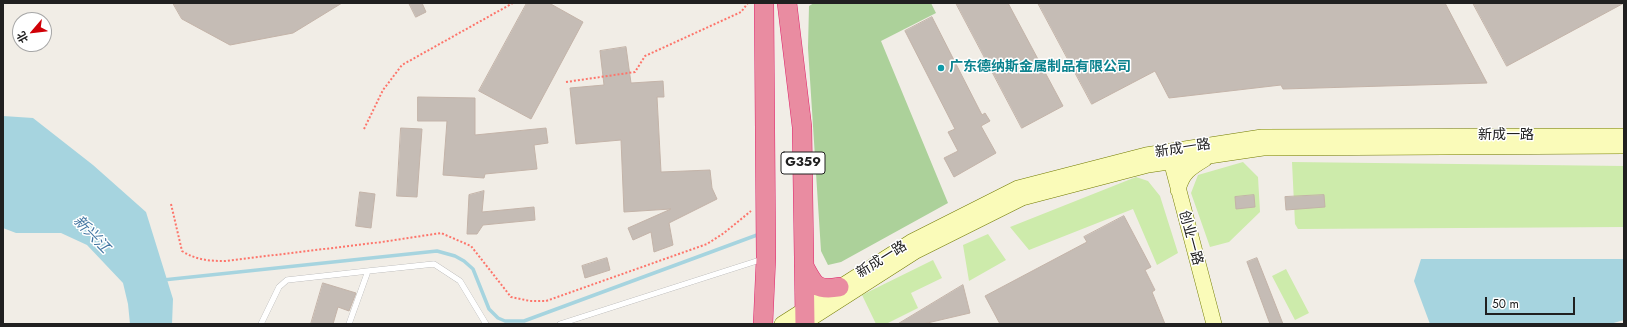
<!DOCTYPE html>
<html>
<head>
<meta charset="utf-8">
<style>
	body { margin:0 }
	#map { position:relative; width:1627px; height:327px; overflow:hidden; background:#f1ede6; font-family:Jost,"Noto Sans SC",sans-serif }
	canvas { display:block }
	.frame { position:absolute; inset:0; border:4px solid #202020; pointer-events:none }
	.north { position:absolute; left:12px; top:12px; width:40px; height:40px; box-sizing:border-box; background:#fff; border:1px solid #a6a6a6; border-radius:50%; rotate:242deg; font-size:11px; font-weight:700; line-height:16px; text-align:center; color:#202020 }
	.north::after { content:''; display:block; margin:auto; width:14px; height:18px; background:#d00007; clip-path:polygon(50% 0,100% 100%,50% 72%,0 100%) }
	.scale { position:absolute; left:1485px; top:297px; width:90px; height:18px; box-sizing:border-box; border:2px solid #202020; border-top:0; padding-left:5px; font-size:12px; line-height:14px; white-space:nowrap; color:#202020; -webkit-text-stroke:3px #fff; paint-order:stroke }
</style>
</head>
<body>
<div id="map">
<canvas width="1627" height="327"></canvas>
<div class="frame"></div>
<div class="north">北</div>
<div class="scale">50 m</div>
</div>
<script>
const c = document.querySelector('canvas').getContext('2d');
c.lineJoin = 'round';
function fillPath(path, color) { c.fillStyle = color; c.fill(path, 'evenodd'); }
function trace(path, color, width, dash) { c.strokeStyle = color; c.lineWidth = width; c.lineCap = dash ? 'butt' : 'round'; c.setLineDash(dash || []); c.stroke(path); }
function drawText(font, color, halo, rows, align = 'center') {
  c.font = font + ' Jost,"Noto Sans SC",sans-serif'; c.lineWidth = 3; c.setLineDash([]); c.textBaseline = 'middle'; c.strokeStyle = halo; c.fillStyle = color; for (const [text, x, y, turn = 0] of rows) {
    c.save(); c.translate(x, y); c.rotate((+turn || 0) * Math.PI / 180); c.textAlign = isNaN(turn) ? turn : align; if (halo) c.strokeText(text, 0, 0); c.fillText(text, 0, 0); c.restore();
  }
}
fillPath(new Path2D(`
	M1243,162L1258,177L1260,212L1229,242L1210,247L1191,193L1198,175Z
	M1292,162L1624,166V227L1298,229L1295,224Z
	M1136,177L1148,181L1160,196L1178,253L1157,265L1133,209L1029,250L1010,227Z
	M988,234L1006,260L969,281L963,245Z
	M933,260L942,278L911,293L918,308L886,324H876L862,295Z
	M1286,269L1309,313L1295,320L1272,276Z`), '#cdebab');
fillPath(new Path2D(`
	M814,3H931L936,13L881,41L948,203L841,262L828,265L821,251L808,48L809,6Z`), '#acd19a');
fillPath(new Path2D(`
	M3,116L33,118L93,165L146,212L173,299L172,324H130L128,304L123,283L87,245L61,233H16L3,228Z
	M1421,259H1624V320L1610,324H1430L1414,281Z`), '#a6d4df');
trace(new Path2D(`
	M163,280L437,251L455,256L464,261L473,269L489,309L498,318L505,321H524L757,235`), '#a6d4df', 3.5);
const building = new Path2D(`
	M173,3H342L293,33L230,45L182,19Z
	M409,3H422L426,12L416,17Z
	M527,3H549L583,22L531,119L479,91Z
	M956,3H1008L1063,106L1022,128Z
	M1038,3H1445L1487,83L1283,89L1281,85L1169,98L1155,71L1092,104Z
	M1473,3H1624L1507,66Z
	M932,17L982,115L985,113L990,121L981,126L996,153L954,177L944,158L958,151L948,132L955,129L905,31Z
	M626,47L631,83L663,81L664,97H657L661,172L710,170L712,188L717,199L669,223L673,245L654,252L651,232L633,240L628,228L671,209L624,212L621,140L576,144L570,88L604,85L600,51Z
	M418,97L475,98V135L546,128L548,143L534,145L537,169L485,174L484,178L443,175L447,121H418Z
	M401,128L422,129L417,197L397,196Z
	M484,191L482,212L534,207L535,220L483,225L477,234H467L469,195Z
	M360,192L375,194L371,228L356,226Z
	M1254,195L1255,207L1236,209L1235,197Z
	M1324,195L1325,207L1286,210L1285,197Z
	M1124,216L1151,267L1145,270L1155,290L1152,292L1165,324H1000L985,296L1087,242L1084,237Z
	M607,258L610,270L585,278L582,266Z
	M1257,258L1283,324H1270L1247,262Z
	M323,283L356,293L349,311L338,307L333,324H311Z
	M963,285L970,313L923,324H898Z`);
fillPath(building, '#c5bcb5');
trace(building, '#c3b3a8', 1);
const lane = new Path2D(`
	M368,271L434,264L460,281L486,324
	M261,324L279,287L287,280L368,271L349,324
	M560,324L763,259`);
const secondary = new Path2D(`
	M1169,153L1214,324
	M1178,190C1182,173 1190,168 1205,159
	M782,324L911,242L1018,188L1146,155L1262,137L1624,136
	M802,324L916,251L1022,198L1148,165L1263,148L1624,146`);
const highway = new Path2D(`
	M787,3L802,127L805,324
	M804,266C814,285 816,291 839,287
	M763,324L766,258L764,3`);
trace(lane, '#a7a7a7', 6);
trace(secondary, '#727b02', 16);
trace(highway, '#df226a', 20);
trace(new Path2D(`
	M566,82L635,72L645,56L741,12L748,3
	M364,129L383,90L402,65L513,3
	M171,204L182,251C196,260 209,261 225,261L382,242L441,233L471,246L511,297L530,301H546L707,244L724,233L751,211`), '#fd756b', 2, [2, 2]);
trace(lane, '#fff', 5.5);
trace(secondary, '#fafbb9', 15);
trace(highway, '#e98ca1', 19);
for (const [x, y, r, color] of [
	[941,68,4,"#0f9aa8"]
]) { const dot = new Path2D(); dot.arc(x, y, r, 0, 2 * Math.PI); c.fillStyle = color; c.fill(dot); trace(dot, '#fff', 1.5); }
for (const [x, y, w] of [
	[803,163,44]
]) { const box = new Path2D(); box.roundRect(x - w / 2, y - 11, w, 22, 3); c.fillStyle = '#fff'; c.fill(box); trace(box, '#202020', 1); }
drawText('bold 13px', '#202020', null, [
	["G359",803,163]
]);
drawText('bold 14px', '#0d838f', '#fff', [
	["广东德纳斯金属制品有限公司",949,68]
], 'left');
drawText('14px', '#202020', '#fff', [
	["新成一路",1506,136],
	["新成一路",1183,149,-9],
	["创业一路",1190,238,75],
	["新成一路",882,260,-32]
]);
drawText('italic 15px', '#4376a2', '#fff', [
	["新兴江",91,235,46]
]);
</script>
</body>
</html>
